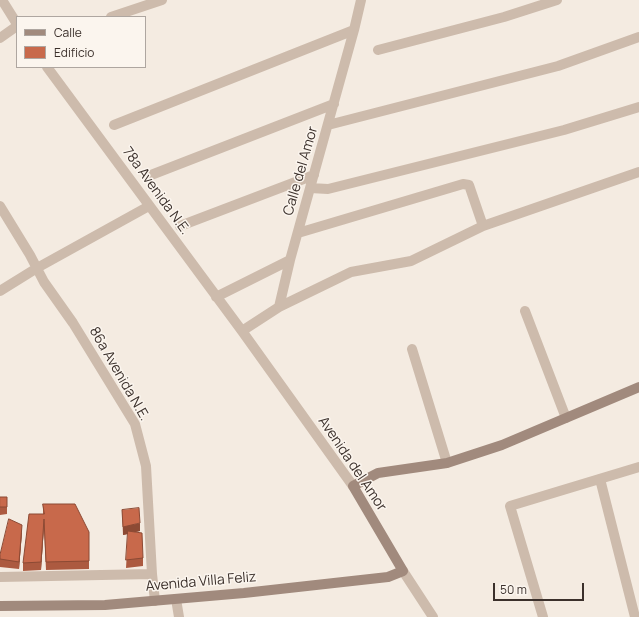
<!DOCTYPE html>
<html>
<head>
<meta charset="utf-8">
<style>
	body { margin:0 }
	#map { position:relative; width:639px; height:617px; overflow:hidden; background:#f4ebe1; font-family:Manrope,sans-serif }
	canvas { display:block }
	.legend { position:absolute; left:16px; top:16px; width:130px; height:52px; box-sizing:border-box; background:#fbf5ee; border:1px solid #aea6a0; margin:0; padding:5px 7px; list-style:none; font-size:12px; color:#3b302b }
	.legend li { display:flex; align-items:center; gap:8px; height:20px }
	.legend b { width:20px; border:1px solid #aea6a0 }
	.scale { position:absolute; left:493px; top:583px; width:91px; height:18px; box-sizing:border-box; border:2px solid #3b302b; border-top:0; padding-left:5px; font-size:12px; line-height:14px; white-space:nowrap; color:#3b302b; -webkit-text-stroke:3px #fbf5ee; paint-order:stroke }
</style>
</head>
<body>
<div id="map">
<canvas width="639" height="617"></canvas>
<ul class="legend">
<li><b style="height:5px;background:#a18a7d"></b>Calle</li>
<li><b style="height:11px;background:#c8694b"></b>Edificio</li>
</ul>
<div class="scale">50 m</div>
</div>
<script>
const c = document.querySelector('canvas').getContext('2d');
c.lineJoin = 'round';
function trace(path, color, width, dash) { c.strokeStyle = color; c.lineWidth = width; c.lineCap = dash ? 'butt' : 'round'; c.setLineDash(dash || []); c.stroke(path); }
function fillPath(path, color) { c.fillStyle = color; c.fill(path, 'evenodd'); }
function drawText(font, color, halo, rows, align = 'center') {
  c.font = font + ' Manrope,sans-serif'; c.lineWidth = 3; c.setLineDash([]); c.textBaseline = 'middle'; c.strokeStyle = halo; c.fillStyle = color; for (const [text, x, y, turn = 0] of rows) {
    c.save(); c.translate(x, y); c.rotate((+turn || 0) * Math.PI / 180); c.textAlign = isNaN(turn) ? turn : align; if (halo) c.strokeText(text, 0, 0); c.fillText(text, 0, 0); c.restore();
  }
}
trace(new Path2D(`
	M2,0L17,24
	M111,17L162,0
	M0,38L17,26
	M378,50L504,17L557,0
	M47,67L242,331L353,486
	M114,125L354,30
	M328,125L558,66L639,37
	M151,175L334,104
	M310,188L328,189L564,130L639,107
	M0,206L30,255L44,282L73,323L135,424L146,466L152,574L155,601
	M180,226L314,175
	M298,233L463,184L469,185L483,226
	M0,291L37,268L149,206
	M216,297L290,260
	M279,307L351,272L411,261L483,226L639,172
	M525,311L566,418
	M242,331L279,307L290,260L354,30L361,0
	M412,349L447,463
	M600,479L635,617
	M403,571L433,617
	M0,577L152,574
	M176,599L179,617
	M543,617L510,506L639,467`), '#cdbbac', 10);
trace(new Path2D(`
	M0,606L105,605L244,593L388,577L403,571L353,486L378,473L447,463L502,445L639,387`), '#a18a7d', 10);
fillPath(new Path2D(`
	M0,497H7V514L0,515Z
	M43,504L89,532V569L46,570L44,527L41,570L23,571V563L43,514Z
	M122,510L140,531L135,532L143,558V566L126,568L128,534L123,535Z
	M22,532L19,569L0,567V555Z`), '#ac5a40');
fillPath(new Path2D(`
	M44,519V527L41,570V562Z
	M140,523V531L123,535V527Z
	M22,525V532L19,569V562Z`), '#8c4a34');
const building = new Path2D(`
	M0,497H7V507H0Z
	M43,504H75L89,532V561L46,562L44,519L41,562L23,563L29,514H44Z
	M139,508L140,523L123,527L122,510Z
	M9,519L22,525L19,562L0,559V555Z
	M128,531L142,533L143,558L126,560Z`);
fillPath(building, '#c8694b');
trace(building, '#8c4a34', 1);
drawText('14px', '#3b302b', '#fbf5ee', [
	["Calle del Amor",301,171,-74],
	["78a Avenida N.E.",156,191,54],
	["86a Avenida N.E.",119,374,60],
	["Avenida del Amor",352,464,56],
	["Avenida Villa Feliz",201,582,-5]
]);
</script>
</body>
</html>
